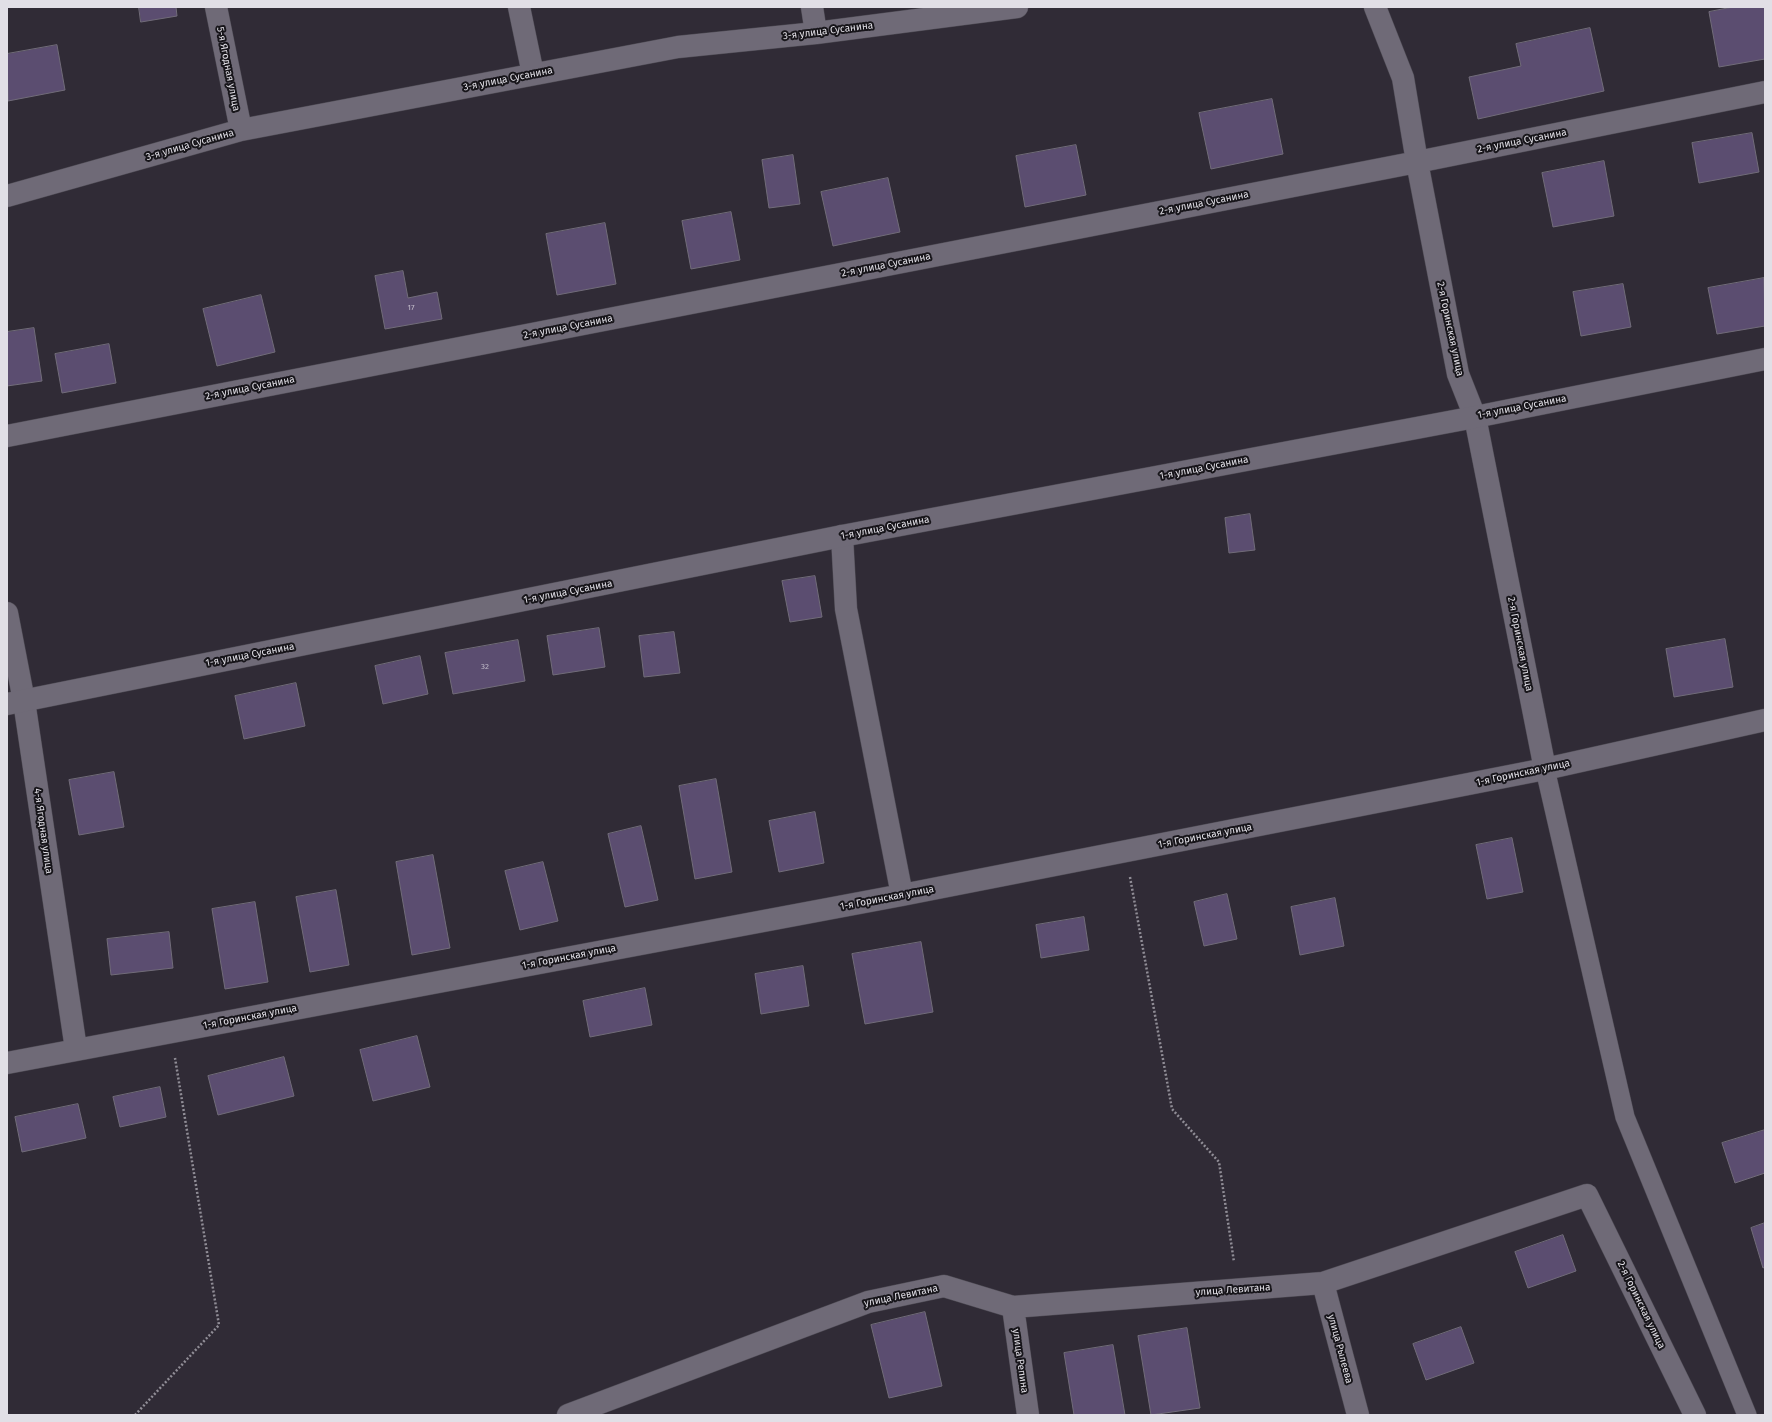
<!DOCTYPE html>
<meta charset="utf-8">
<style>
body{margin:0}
#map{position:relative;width:1772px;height:1422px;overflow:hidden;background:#302b36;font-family:"Fira Sans",sans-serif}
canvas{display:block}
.frame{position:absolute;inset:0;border:8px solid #e1dfe6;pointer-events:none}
</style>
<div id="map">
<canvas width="1772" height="1422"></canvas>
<div class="frame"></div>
</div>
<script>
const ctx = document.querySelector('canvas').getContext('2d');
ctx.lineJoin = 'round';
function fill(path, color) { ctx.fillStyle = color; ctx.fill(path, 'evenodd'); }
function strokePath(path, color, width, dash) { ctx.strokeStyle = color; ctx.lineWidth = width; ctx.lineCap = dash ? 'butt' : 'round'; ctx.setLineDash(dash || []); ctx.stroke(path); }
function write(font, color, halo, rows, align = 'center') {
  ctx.font = font + ' "Fira Sans",sans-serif'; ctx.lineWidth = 4; ctx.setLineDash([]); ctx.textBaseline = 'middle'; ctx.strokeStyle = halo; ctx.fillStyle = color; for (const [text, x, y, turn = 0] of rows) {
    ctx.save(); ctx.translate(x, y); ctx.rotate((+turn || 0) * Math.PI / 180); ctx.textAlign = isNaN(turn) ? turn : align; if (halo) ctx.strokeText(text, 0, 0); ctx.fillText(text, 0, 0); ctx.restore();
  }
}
const building = new Path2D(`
 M 139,7 L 176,7 L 177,16 L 141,22 Z
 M 1733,7 L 1765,7 L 1765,59 L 1719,67 L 1709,12 Z
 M 1590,28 L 1604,91 L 1478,119 L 1469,77 L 1521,66 L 1516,44 Z
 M 57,45 L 65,90 L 8,101 L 7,54 Z
 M 1272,99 L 1283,154 L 1211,169 L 1199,113 Z
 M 1752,133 L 1759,172 L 1699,183 L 1692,143 Z
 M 1076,145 L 1086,195 L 1025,207 L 1016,156 Z
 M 793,155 L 800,204 L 769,208 L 762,160 Z
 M 1604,161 L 1614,216 L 1553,227 L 1542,173 Z
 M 888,178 L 900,232 L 833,246 L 821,192 Z
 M 731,212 L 740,260 L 691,269 L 682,221 Z
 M 605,223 L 616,284 L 557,295 L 546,234 Z
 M 403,271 L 408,298 L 437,292 L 442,319 L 385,329 L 375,276 Z
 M 1764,278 L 1765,326 L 1717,334 L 1708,288 Z
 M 1623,284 L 1631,327 L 1581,336 L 1573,292 Z
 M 261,295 L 275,352 L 217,366 L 203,309 Z
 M 34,328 L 42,381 L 7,386 L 7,332 Z
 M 109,344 L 116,383 L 62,393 L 55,354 Z
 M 1250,514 L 1255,550 L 1229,553 L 1225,518 Z
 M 815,576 L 822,617 L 790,622 L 782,581 Z
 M 599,628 L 605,667 L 553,675 L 547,636 Z
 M 674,632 L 680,673 L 644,677 L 639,636 Z
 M 1725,639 L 1733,687 L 1674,697 L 1666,649 Z
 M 518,640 L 525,681 L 453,694 L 445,653 Z
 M 420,656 L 428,694 L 383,704 L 375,666 Z
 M 296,683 L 305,726 L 244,739 L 235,696 Z
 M 114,772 L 124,827 L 79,835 L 69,780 Z
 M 716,779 L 732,872 L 695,879 L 679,786 Z
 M 815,812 L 824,863 L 779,872 L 769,821 Z
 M 641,826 L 658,900 L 625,907 L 608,834 Z
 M 1512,838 L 1523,892 L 1487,899 L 1476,845 Z
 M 433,855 L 450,948 L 412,955 L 396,862 Z
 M 543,862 L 558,921 L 520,930 L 505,871 Z
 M 336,890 L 349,965 L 310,972 L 296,897 Z
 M 1227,894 L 1237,939 L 1204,946 L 1194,902 Z
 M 1335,898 L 1344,946 L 1300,955 L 1291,907 Z
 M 255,902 L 268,982 L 225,989 L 212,909 Z
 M 1084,917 L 1089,950 L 1041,958 L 1036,925 Z
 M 169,932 L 173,968 L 111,975 L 107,939 Z
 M 921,942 L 933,1012 L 865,1024 L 852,954 Z
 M 803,966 L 809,1006 L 761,1014 L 755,974 Z
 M 645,988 L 652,1025 L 590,1037 L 583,1001 Z
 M 417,1036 L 430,1087 L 373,1101 L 360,1050 Z
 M 284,1057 L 294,1096 L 218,1115 L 208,1076 Z
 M 160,1087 L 166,1117 L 120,1127 L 113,1097 Z
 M 78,1104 L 86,1138 L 22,1152 L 15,1117 Z
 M 1765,1130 L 1765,1173 L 1735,1183 L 1722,1143 Z
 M 1765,1223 L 1765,1267 L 1763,1268 L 1751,1228 Z
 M 1563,1235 L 1576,1271 L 1528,1288 L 1515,1252 Z
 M 925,1312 L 942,1386 L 889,1398 L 871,1325 Z
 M 1461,1327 L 1474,1363 L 1426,1380 L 1413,1344 Z
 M 1187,1328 L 1200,1408 L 1151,1415 L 1138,1336 Z
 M 1113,1345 L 1125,1415 L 1074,1415 L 1064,1353 Z`);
fill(building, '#5b4d70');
strokePath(building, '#716c79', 1);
const pedestrian = new Path2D(`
 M 1545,769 L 1625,1117 L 1747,1415`);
const minor = new Path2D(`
 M 216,7 L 241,130
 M 519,7 L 533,74
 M 812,7 L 816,33
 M 1375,7 L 1403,78 L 1417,162 L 1458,374 L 1475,417 L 1545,769
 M 7,196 L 241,130 L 678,47 L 816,33 L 1017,7
 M 7,436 L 1417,162 L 1765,92
 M 842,536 L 846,609 L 902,895
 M 7,613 L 24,701 L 76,1049
 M 7,1063 L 902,895 L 1545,769 L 1765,720
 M 1323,1283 L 1358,1415
 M 1013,1307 L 1028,1415
 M 568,1415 L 868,1302 L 944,1286 L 1013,1307 L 1323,1283 L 1587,1195 L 1695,1415`);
const tertiary = new Path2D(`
 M 7,704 L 842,536 L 1475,417 L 1765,359`);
strokePath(pedestrian, '#4c4952', 20);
strokePath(minor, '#4c4952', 23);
strokePath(tertiary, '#4c4952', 23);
strokePath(new Path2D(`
 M 1130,877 L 1172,1109 L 1219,1162 L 1234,1262
 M 135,1415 L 219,1325 L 175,1058`), '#908d96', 2.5, [2, 2]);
strokePath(pedestrian, '#6f6a77', 19);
strokePath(minor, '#6f6a77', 22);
strokePath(tertiary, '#6f6a77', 22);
write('8px', '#c0bac8', null, [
 ["17",411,308],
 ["32",485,667]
]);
write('10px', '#e1dfe6', '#17151a', [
 ["3-я улица Сусанина",828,31,-7],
 ["5-я Ягодная улица",228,69,79],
 ["3-я улица Сусанина",508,79,-11],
 ["2-я улица Сусанина",1522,141,-11],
 ["3-я улица Сусанина",190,145,-16],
 ["2-я улица Сусанина",1204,203,-11],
 ["2-я улица Сусанина",886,265,-11],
 ["2-я улица Сусанина",568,327,-11],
 ["2-я Горинская улица",1450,329,78],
 ["2-я улица Сусанина",250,388,-11],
 ["1-я улица Сусанина",1522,407,-11],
 ["1-я улица Сусанина",1204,468,-11],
 ["1-я улица Сусанина",885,528,-11],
 ["1-я улица Сусанина",568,592,-11],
 ["2-я Горинская улица",1520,644,79],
 ["1-я улица Сусанина",250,655,-11],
 ["1-я Горинская улица",1523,773,-12],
 ["4-я Ягодная улица",43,831,82],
 ["1-я Горинская улица",1205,836,-11],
 ["1-я Горинская улица",887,898,-11],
 ["1-я Горинская улица",569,957,-11],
 ["1-я Горинская улица",250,1017,-11],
 ["улица Левитана",1233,1290,-4],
 ["улица Левитана",901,1296,-12],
 ["2-я Горинская улица",1641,1305,64],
 ["улица Рылеева",1340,1349,75],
 ["улица Репина",1020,1361,82]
]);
</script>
